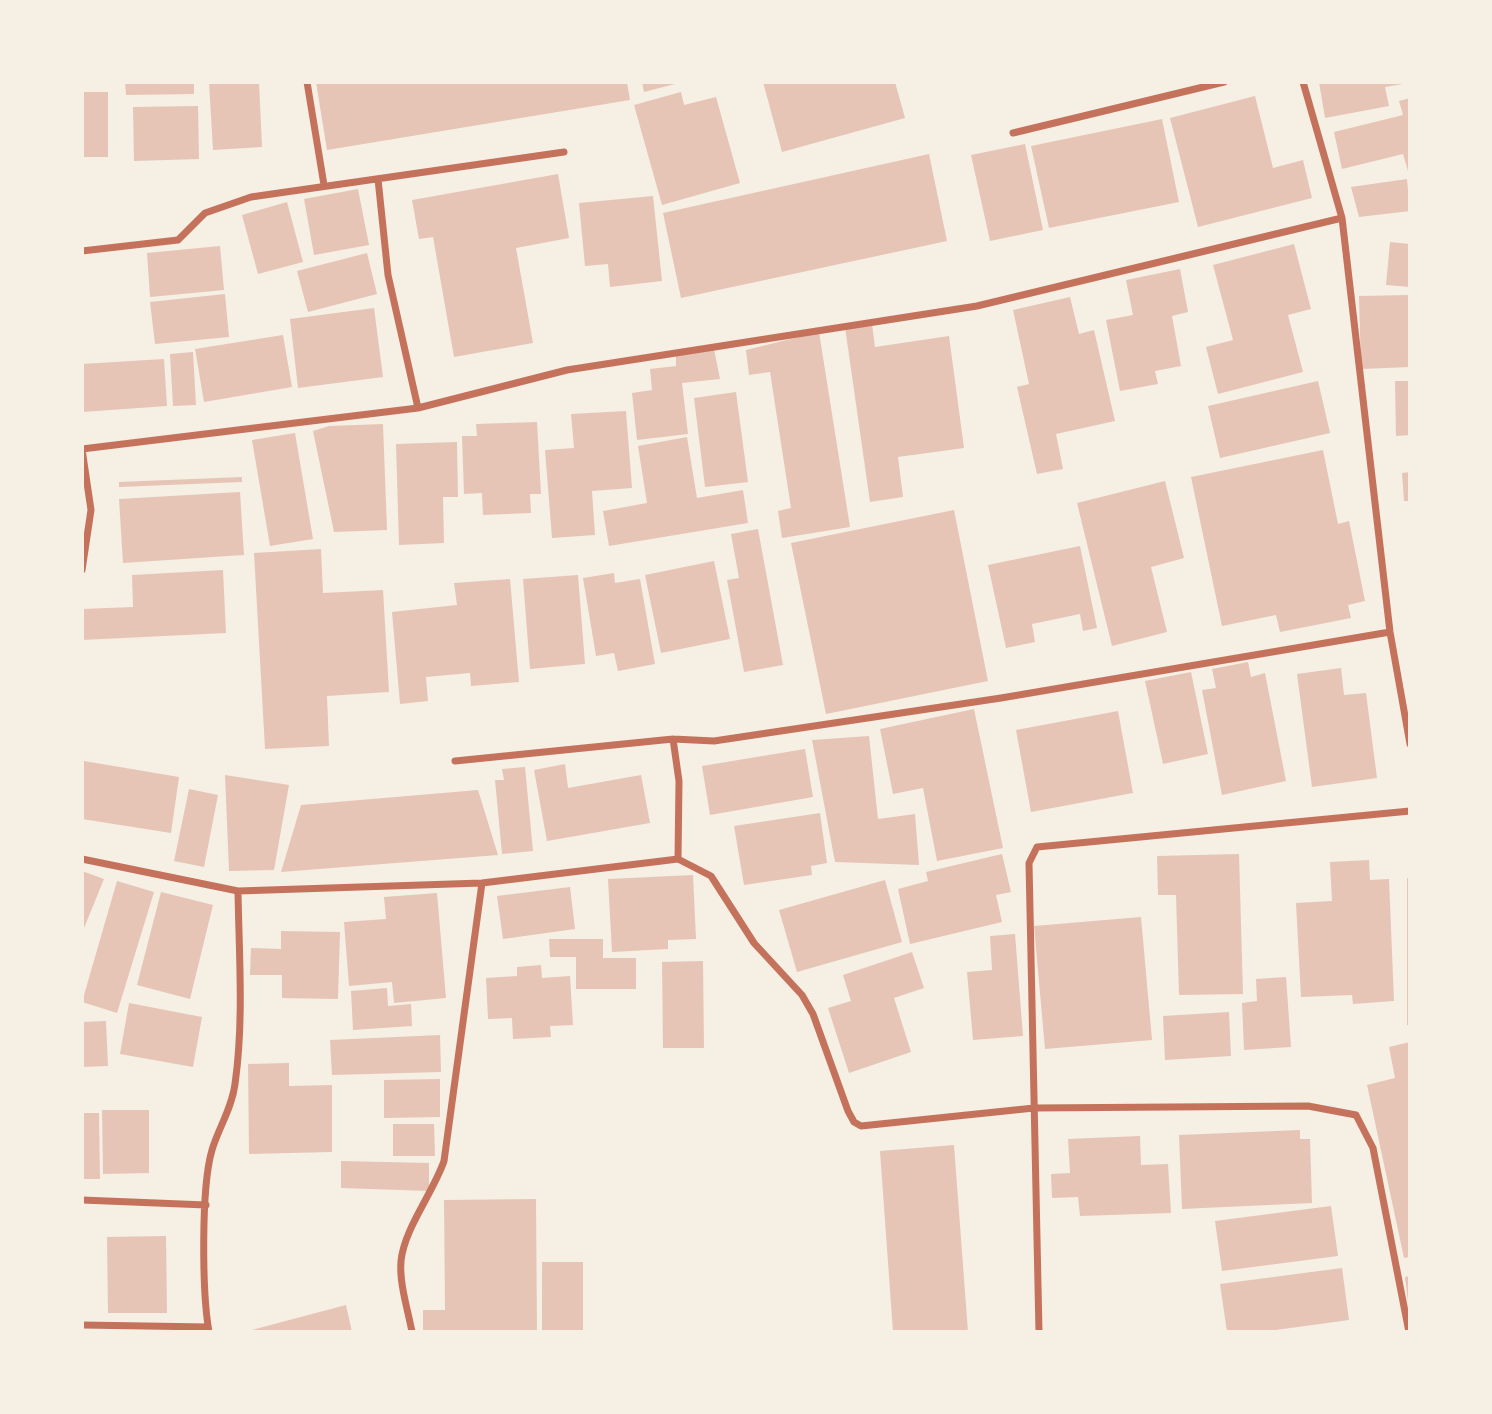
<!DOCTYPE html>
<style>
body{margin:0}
#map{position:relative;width:1492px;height:1414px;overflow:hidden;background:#f6efe4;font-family:Barlow,sans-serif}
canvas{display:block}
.frame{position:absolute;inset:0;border:84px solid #f6efe4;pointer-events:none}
</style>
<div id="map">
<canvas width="1492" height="1414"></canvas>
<div class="frame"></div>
</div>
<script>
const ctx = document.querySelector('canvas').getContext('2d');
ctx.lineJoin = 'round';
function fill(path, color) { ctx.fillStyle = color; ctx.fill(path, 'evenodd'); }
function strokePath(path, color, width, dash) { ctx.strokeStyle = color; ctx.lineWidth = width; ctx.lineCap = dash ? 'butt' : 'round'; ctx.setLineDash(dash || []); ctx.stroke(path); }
fill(new Path2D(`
 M 125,82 L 194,82 L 194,94 L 126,95 Z
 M 209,82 L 259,82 L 262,147 L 213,150 Z
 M 316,82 L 627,82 L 630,100 L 327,150 Z
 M 642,82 L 678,82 L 679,83 L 644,92 Z
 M 763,82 L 895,82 L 905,118 L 782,152 Z
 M 1319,82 L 1403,82 L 1403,84 L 1385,87 L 1389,106 L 1325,118 Z
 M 82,92 L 108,92 L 108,157 L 82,157 Z
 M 681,92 L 684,105 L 716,97 L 740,183 L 662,205 L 634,105 Z
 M 1255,96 L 1273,168 L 1303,160 L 1312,198 L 1198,227 L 1170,118 Z
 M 1410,98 L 1410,178 L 1403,154 L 1342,169 L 1334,132 L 1403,115 L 1399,101 Z
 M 198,106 L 199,159 L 134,161 L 133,107 Z
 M 1162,119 L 1179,202 L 1049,228 L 1031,146 Z
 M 1025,144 L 1043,230 L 990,241 L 971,155 Z
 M 929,154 L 947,241 L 681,298 L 663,213 Z
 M 558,174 L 569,238 L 516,248 L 533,343 L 454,357 L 433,237 L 419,239 L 412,200 Z
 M 1407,179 L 1410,211 L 1359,217 L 1351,187 Z
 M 358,189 L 369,245 L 314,255 L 304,199 Z
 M 653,196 L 662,281 L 610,287 L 608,264 L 585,266 L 579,203 Z
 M 287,202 L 303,262 L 258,274 L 242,215 Z
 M 1390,242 L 1410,244 L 1410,287 L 1386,285 Z
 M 1294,244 L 1311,309 L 1288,315 L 1303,372 L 1218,394 L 1206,347 L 1233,340 L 1213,265 Z
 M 220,246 L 224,290 L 150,297 L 147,253 Z
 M 367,253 L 377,294 L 308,312 L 297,271 Z
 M 1180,269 L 1188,312 L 1172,316 L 1181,366 L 1155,371 L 1158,384 L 1120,391 L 1106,320 L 1133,315 L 1126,280 Z
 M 225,294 L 229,337 L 155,344 L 150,302 Z
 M 1410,295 L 1410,367 L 1361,369 L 1359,296 Z
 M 1070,297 L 1079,334 L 1094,330 L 1115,421 L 1056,434 L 1063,469 L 1037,474 L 1017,387 L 1029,384 L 1013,310 Z
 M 374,308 L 383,377 L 298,388 L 290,319 Z
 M 872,324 L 875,347 L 949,336 L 964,448 L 898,457 L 903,497 L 870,502 L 845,327 Z
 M 819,332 L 850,527 L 782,538 L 778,511 L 791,508 L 770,372 L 749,375 L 746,350 Z
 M 283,335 L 292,387 L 204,402 L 195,349 Z
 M 714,349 L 720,379 L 682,383 L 688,434 L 637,440 L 632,393 L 652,390 L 650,369 L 676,366 L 676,355 Z
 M 193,352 L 196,405 L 173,406 L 170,354 Z
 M 164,359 L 167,406 L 82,412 L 82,364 Z
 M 1318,381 L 1330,433 L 1220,458 L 1208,406 Z
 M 1395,381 L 1410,381 L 1410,435 L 1396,436 Z
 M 736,392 L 748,482 L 705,487 L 694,398 Z
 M 626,411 L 632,488 L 592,491 L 595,535 L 552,538 L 545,450 L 574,448 L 571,414 Z
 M 537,422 L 541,494 L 530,494 L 531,513 L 483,515 L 482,493 L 464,494 L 462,436 L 477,436 L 476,424 Z
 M 383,424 L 387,530 L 334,532 L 313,431 L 329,426 Z
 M 295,433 L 313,539 L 270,546 L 252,440 Z
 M 687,437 L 697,498 L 743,490 L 748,523 L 609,546 L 603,511 L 647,503 L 638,446 Z
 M 457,442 L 458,497 L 443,497 L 444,543 L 399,545 L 396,444 Z
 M 1323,450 L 1338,524 L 1349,521 L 1365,601 L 1348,605 L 1351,618 L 1280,632 L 1276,615 L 1222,626 L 1191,477 Z
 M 1410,472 L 1410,501 L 1404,501 L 1402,473 Z
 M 242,477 L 242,482 L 119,487 L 119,482 Z
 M 1165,481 L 1184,558 L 1151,567 L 1167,632 L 1112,646 L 1077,503 Z
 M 240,492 L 244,555 L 123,563 L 119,499 Z
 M 954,510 L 988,681 L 826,714 L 791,543 Z
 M 758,529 L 783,665 L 744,672 L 727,580 L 739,578 L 731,534 Z
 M 1080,546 L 1097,628 L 1083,631 L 1080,614 L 1032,624 L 1035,642 L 1006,648 L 988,565 Z
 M 321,549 L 323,593 L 383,590 L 389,692 L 327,696 L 329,746 L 265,749 L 254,553 Z
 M 714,561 L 730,639 L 661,653 L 645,575 Z
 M 223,570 L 226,633 L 82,640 L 82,609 L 133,607 L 132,575 Z
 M 614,573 L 615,583 L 640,579 L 655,664 L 618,671 L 614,653 L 596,656 L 583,578 Z
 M 578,575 L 585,664 L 530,669 L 523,579 Z
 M 510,579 L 519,682 L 471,686 L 470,673 L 426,677 L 428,701 L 400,704 L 392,612 L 457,605 L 454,583 Z
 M 1248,662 L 1251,677 L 1265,673 L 1286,781 L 1222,795 L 1202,690 L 1216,688 L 1212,669 Z
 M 1341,668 L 1344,695 L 1366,693 L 1377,778 L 1312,787 L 1297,674 Z
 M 1191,672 L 1208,754 L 1163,764 L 1145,681 Z
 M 974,709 L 1003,848 L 937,861 L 923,788 L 893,794 L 880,729 Z
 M 1118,711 L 1133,793 L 1031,812 L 1016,730 Z
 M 869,736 L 878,819 L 915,814 L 919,865 L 835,862 L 812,740 Z
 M 805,749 L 813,797 L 710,815 L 702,766 Z
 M 84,761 L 179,777 L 171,833 L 82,819 Z
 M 565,764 L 568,788 L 641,775 L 650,823 L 547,841 L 534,770 Z
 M 525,767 L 533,851 L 502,854 L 495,780 L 504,780 L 502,769 Z
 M 225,775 L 289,785 L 274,870 L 229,871 Z
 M 189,789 L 218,795 L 204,867 L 174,861 Z
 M 478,790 L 498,855 L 281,872 L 301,805 Z
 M 820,813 L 827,863 L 811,866 L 812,875 L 744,885 L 734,826 Z
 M 1002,854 L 1011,892 L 996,895 L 1002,922 L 910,944 L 898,889 L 928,881 L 926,872 Z
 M 1239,854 L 1243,994 L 1179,995 L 1176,895 L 1158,895 L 1157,856 Z
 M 1369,860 L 1370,880 L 1389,879 L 1394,1001 L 1353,1004 L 1352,995 L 1301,997 L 1296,903 L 1332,901 L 1330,862 Z
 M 82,871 L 104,879 L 82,933 Z
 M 693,875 L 696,939 L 668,940 L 668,949 L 612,952 L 608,879 Z
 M 1407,878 L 1410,878 L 1410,1025 L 1407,1025 Z
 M 885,880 L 902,942 L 797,972 L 779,910 Z
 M 117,881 L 154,892 L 117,1013 L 82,1002 Z
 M 570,887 L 575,929 L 503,939 L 497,896 Z
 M 161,892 L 213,905 L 190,999 L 137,985 Z
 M 437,893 L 446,998 L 394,1003 L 392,982 L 349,986 L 344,922 L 386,919 L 384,897 Z
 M 1141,917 L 1152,1040 L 1045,1049 L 1034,926 Z
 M 281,931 L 340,932 L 338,999 L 282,998 L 282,975 L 250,975 L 251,948 L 281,949 Z
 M 1015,934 L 1023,1036 L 973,1040 L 967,972 L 992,970 L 990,936 Z
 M 549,939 L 603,939 L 603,958 L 636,958 L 636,989 L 576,989 L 576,957 L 550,957 Z
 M 912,952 L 924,988 L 894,998 L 911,1052 L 849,1073 L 828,1008 L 851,1001 L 843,975 Z
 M 703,961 L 704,1048 L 663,1048 L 662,962 Z
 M 541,965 L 542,978 L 570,976 L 573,1025 L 550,1026 L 551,1037 L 513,1039 L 512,1018 L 488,1019 L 486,978 L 517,976 L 517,967 Z
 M 1286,977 L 1291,1047 L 1244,1050 L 1242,1003 L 1257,1001 L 1256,979 Z
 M 387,988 L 388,1006 L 411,1004 L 412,1026 L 353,1030 L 351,991 Z
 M 129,1003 L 202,1017 L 193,1067 L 120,1054 Z
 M 1229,1012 L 1231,1056 L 1165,1060 L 1163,1016 Z
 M 106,1021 L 108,1066 L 82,1067 L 82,1022 Z
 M 440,1035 L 441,1072 L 332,1075 L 330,1040 Z
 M 1410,1042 L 1410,1257 L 1404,1258 L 1367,1085 L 1395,1078 L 1389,1047 Z
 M 289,1063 L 289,1086 L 332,1085 L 332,1152 L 249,1154 L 248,1064 Z
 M 440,1079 L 440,1117 L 384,1118 L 384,1080 Z
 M 102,1110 L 149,1110 L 149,1173 L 103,1174 Z
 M 82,1113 L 99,1113 L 100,1179 L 82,1179 Z
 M 393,1124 L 434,1124 L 435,1156 L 393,1156 Z
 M 1300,1130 L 1300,1139 L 1310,1139 L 1312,1203 L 1182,1209 L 1179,1135 Z
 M 1140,1136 L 1141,1165 L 1168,1164 L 1171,1213 L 1080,1216 L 1078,1197 L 1052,1198 L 1051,1174 L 1070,1173 L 1068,1139 Z
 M 954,1145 L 968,1332 L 893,1332 L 880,1151 Z
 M 341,1161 L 429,1163 L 429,1191 L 341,1188 Z
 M 536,1199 L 537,1332 L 423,1332 L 423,1310 L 445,1310 L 444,1200 Z
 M 1331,1206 L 1338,1256 L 1222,1271 L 1215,1221 Z
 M 166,1236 L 167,1313 L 108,1313 L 107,1237 Z
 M 542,1262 L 583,1262 L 583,1332 L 542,1332 Z
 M 1342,1268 L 1349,1320 L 1261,1332 L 1227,1332 L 1220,1284 Z
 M 1410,1276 L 1410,1302 L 1408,1302 L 1405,1277 Z
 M 346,1305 L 352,1332 L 248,1332 L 248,1331 Z`), '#e6c5b7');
strokePath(new Path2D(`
 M 307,82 L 324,185
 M 1303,82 L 1342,218 L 1390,632 L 1410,744
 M 1013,133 L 1224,82
 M 378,179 L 388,275 L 418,408
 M 82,251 L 178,240 L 205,213 L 251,197 L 564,152
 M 82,449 L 418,408 L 567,370 L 977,306 L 1342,218
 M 82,449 L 91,510 L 82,570
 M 455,761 L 673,739 L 714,741 L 1001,698 L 1390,632
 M 82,859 L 238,891
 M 678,859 L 711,876 L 754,943 L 802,995 L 813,1014 L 848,1111 L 854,1122 L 861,1126 L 1034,1108 L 1308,1106 L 1356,1115 L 1373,1148 L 1409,1332
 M 82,1200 L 206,1205
 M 82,1325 L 208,1327
 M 209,1332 C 202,1292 201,1187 212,1150 C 219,1127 232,1108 235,1084 C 244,1021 239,955 238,891 L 482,883 L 678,859 L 679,781 L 673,739
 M 412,1332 C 408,1310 399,1283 401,1261 C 404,1229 433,1193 444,1161 L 482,883
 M 1039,1332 L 1029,863 L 1037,847 L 1410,811`), '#c5725c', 7);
</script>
